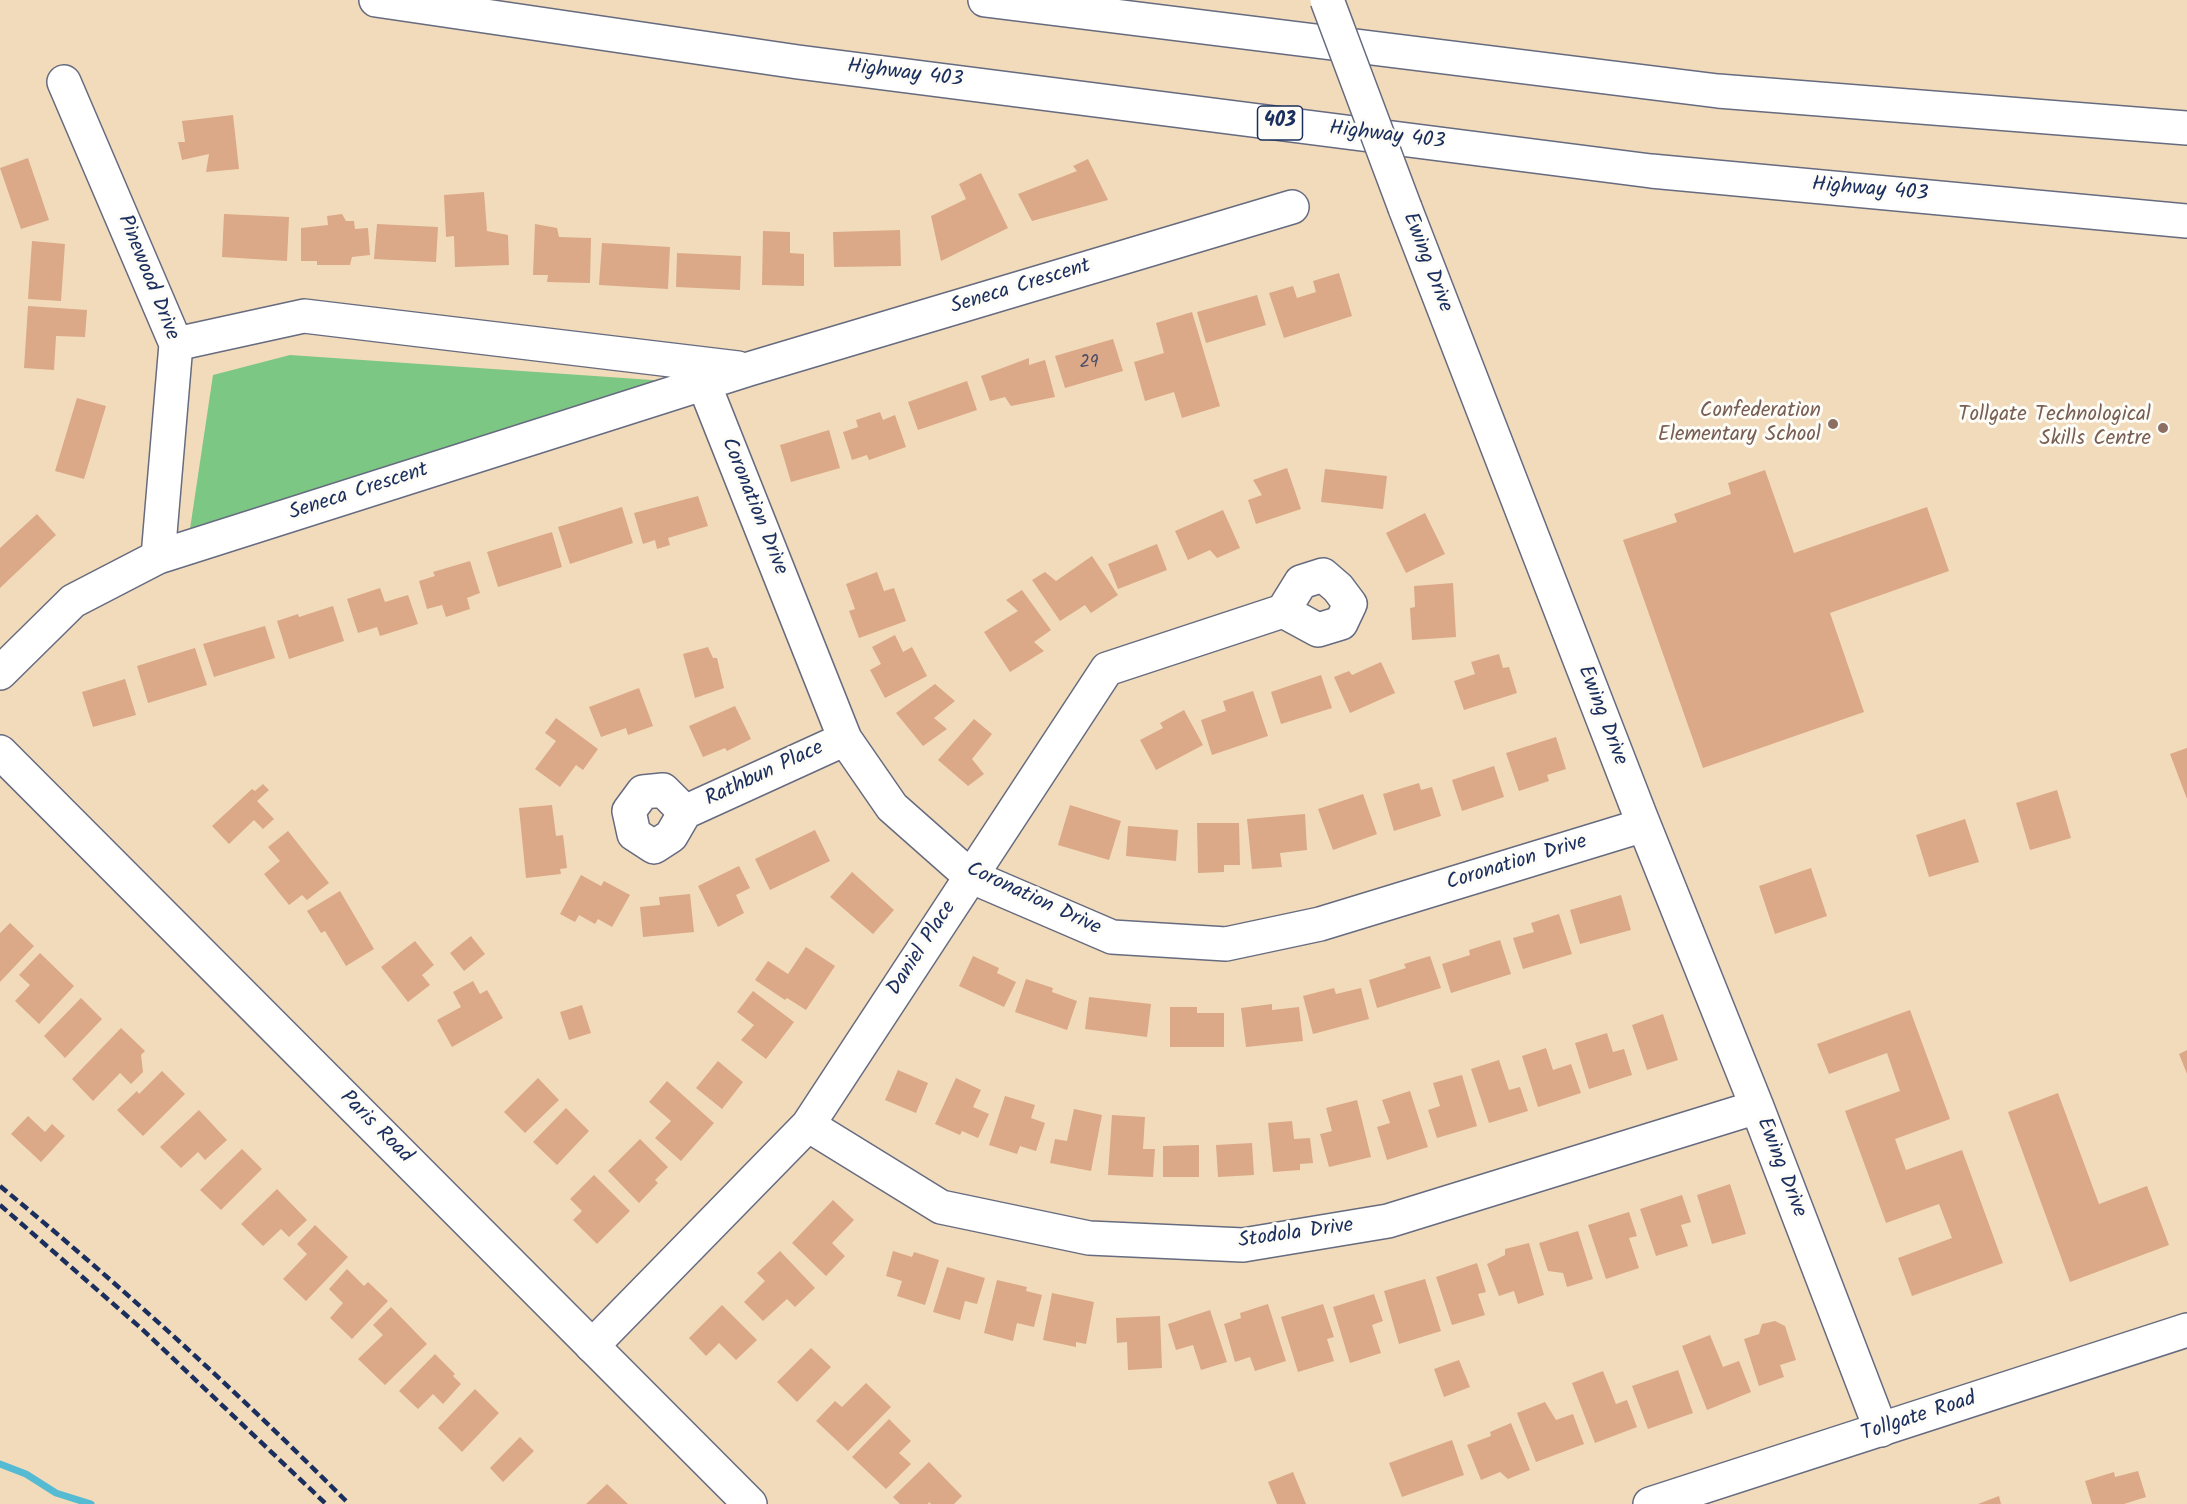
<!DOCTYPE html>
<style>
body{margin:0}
canvas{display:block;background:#f1dbbb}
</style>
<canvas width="2187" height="1504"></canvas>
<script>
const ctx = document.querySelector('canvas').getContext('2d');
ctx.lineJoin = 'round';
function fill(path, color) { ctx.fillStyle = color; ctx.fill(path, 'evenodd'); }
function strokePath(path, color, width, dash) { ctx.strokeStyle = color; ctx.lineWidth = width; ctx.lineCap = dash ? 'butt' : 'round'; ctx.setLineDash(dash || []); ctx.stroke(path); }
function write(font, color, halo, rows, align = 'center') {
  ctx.font = font + ' Kalam,sans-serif'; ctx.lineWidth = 6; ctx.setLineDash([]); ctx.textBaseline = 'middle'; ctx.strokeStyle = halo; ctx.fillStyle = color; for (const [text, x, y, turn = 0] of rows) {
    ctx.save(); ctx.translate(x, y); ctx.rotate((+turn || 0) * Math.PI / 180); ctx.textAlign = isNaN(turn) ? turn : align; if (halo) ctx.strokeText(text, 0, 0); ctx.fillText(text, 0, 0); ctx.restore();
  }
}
fill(new Path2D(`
 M 290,355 L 667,381 L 190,529 L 213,375 Z`), '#7dc784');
strokePath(new Path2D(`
 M 0,1464 L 26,1474 L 56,1493 L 91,1504`), '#55bbd3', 7);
fill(new Path2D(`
 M 233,115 L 239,169 L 206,172 L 209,154 L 182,160 L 178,142 L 185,142 L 182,121 Z
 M 28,158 L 49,220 L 21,229 L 0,168 Z
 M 1088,159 L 1108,200 L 1032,221 L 1018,194 L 1077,171 L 1073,166 Z
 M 981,173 L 1008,228 L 941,261 L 931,216 L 966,199 L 959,184 Z
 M 484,192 L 487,231 L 508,235 L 509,265 L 455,267 L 454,236 L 446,237 L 444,195 Z
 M 224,214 L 289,217 L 287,261 L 222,257 Z
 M 342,214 L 346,221 L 354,221 L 355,229 L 368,228 L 370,255 L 352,257 L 350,265 L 317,265 L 317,261 L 301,261 L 301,228 L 328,225 L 327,216 Z
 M 377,224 L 438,227 L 436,262 L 374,259 Z
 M 535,224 L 557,228 L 559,237 L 591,238 L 590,283 L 547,282 L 548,275 L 533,275 Z
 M 900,230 L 901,266 L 834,267 L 833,232 Z
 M 763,231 L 790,232 L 790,253 L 804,254 L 804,286 L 762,285 Z
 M 32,241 L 65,244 L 61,301 L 28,299 Z
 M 602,243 L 670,247 L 668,289 L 599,285 Z
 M 677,253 L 741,256 L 740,290 L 676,287 Z
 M 1339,273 L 1352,316 L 1284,338 L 1269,293 L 1293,286 L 1297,298 L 1316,292 L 1313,281 Z
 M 1257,295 L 1266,325 L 1206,343 L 1197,312 Z
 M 28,306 L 87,310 L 85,337 L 56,336 L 54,370 L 24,368 Z
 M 1192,312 L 1220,406 L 1182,418 L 1174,392 L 1145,401 L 1134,362 L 1164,353 L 1156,323 Z
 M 1113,339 L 1123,371 L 1065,388 L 1055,356 Z
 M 1029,358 L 1029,365 L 1045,360 L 1055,397 L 1011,406 L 1005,397 L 990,401 L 981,376 Z
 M 967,381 L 977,410 L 918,430 L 908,402 Z
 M 77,398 L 106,406 L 84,479 L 55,471 Z
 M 880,412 L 883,420 L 895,415 L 906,447 L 869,460 L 867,455 L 852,460 L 843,432 L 858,427 L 856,420 Z
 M 829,430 L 840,468 L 791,482 L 780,445 Z
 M 1287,468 L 1301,509 L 1256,524 L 1248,500 L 1262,495 L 1253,480 Z
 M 1325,469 L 1387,476 L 1383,509 L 1321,502 Z
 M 1765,470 L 1794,553 L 1927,507 L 1949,571 L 1830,613 L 1864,712 L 1703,768 L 1623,540 L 1677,522 L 1674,514 L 1731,494 L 1728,483 Z
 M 698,496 L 708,526 L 668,538 L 670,545 L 657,549 L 655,540 L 643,544 L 634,513 Z
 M 622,507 L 633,543 L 570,564 L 558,527 Z
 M 1223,510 L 1240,548 L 1217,558 L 1210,550 L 1188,560 L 1175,531 Z
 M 1425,513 L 1445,554 L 1406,573 L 1386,533 Z
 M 37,514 L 56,535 L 0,588 L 0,548 Z
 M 552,532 L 562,567 L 498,587 L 487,552 Z
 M 1157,544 L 1167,570 L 1118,589 L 1108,564 Z
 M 1092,556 L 1118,595 L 1091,613 L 1085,605 L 1060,621 L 1032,580 L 1045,572 L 1056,581 Z
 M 470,561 L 480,593 L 467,598 L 470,609 L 446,617 L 442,605 L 427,609 L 419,581 L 435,576 L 433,572 Z
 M 877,572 L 884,591 L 894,588 L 906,621 L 859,638 L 849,611 L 855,609 L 846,584 Z
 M 1453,583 L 1456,637 L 1412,640 L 1410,608 L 1415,607 L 1414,586 Z
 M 380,588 L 385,602 L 408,595 L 418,624 L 380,636 L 377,627 L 358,633 L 347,599 Z
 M 1022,590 L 1051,630 L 1034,642 L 1044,651 L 1010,672 L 984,632 L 1018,611 L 1006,600 Z
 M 333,606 L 344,641 L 289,659 L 277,621 L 298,614 L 299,617 Z
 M 265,626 L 275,658 L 214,677 L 203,644 Z
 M 895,635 L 903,652 L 912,647 L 927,676 L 885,698 L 870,670 L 881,664 L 872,647 Z
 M 708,647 L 713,658 L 717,658 L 724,688 L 695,698 L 683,654 Z
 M 195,648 L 207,685 L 148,703 L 137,666 Z
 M 1499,654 L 1503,668 L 1509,667 L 1517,693 L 1464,710 L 1454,681 L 1475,674 L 1471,662 Z
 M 1381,662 L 1395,693 L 1350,713 L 1334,677 L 1349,671 L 1352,675 Z
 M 1321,675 L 1332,708 L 1281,724 L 1271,692 Z
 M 125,679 L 136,715 L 93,727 L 82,692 Z
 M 935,684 L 955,701 L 934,718 L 947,729 L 923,746 L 896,713 Z
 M 639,688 L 653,726 L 628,735 L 626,728 L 601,737 L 589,707 Z
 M 1253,691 L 1268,736 L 1212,755 L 1201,720 L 1226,711 L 1223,701 Z
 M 735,706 L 751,739 L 727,751 L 725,748 L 703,757 L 689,726 Z
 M 1184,710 L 1203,745 L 1156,770 L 1140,740 L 1163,728 L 1160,723 Z
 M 556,718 L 598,749 L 583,770 L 576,765 L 560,787 L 535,769 L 556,741 L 545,733 Z
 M 974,719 L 992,734 L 972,759 L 984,774 L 968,786 L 938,760 Z
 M 1556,737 L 1566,769 L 1547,775 L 1549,781 L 1519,791 L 1506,753 Z
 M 2187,748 L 2187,799 L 2170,754 Z
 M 1494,766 L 1504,797 L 1462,811 L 1452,780 Z
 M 1419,783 L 1421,790 L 1432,787 L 1441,816 L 1394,831 L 1383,794 Z
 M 263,784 L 269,790 L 257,801 L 274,819 L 263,829 L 254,820 L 229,844 L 212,826 L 252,789 L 255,791 Z
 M 2057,790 L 2071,838 L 2030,850 L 2016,803 Z
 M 1363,794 L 1377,834 L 1333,850 L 1318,809 Z
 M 552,805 L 556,836 L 563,835 L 567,868 L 560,869 L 561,874 L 526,878 L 519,808 Z
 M 1070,805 L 1121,821 L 1109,860 L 1058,845 Z
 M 1305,814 L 1307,850 L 1280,853 L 1282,867 L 1252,869 L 1247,819 Z
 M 1965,819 L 1979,862 L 1929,877 L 1916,835 Z
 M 1197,823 L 1239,823 L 1240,865 L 1224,865 L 1224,872 L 1198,873 Z
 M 1128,826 L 1178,830 L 1176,861 L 1126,856 Z
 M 815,830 L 830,861 L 770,890 L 755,859 Z
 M 288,831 L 329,883 L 307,900 L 302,895 L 289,905 L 264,874 L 280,861 L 268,847 Z
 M 739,866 L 750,888 L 736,895 L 744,913 L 718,927 L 698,886 Z
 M 1811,868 L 1827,916 L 1775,934 L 1759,886 Z
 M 852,872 L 894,910 L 873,934 L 830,897 Z
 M 581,875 L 601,886 L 604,881 L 630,895 L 612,927 L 598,919 L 595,924 L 579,915 L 575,922 L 560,914 Z
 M 340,891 L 374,949 L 346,966 L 325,931 L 321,933 L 307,911 Z
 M 690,894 L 694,932 L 643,937 L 640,907 L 660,905 L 659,897 Z
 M 1621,895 L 1631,930 L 1580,944 L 1570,910 Z
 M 1559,914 L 1572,954 L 1523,969 L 1513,938 L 1534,932 L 1531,923 Z
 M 10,923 L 34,946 L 0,982 L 0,933 Z
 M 471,936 L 485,954 L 464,971 L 450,953 Z
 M 1500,940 L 1511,974 L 1451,993 L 1442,964 L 1470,955 L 1469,950 Z
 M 415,941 L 434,965 L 422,975 L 430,985 L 408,1002 L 381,967 Z
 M 806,947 L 835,966 L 806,1010 L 787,998 L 785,1000 L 755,980 L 768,961 L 788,974 Z
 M 40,953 L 74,986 L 39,1024 L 15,1001 L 30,985 L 19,975 Z
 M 973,956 L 999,968 L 997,973 L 1016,982 L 1004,1007 L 959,986 Z
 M 1430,956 L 1441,988 L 1377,1008 L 1369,980 L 1406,968 L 1404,964 Z
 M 1026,979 L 1053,988 L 1052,992 L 1077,1001 L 1067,1030 L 1015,1012 Z
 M 473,981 L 480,994 L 487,990 L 503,1018 L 452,1047 L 437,1020 L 461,1007 L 453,992 Z
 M 1334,988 L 1336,994 L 1361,988 L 1369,1019 L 1313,1034 L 1303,996 Z
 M 753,991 L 794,1022 L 766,1059 L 741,1040 L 754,1025 L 737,1012 Z
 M 1089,997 L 1151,1004 L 1147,1037 L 1085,1029 Z
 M 81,998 L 102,1019 L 65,1058 L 44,1036 Z
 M 1272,1004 L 1272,1010 L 1299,1007 L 1303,1041 L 1246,1047 L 1241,1008 Z
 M 582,1005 L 591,1033 L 569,1040 L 560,1012 Z
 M 1170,1007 L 1197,1007 L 1197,1013 L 1224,1013 L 1224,1047 L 1170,1047 Z
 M 1910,1010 L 1950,1119 L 1895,1139 L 1906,1170 L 1962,1150 L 2003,1263 L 1912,1296 L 1898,1258 L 1952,1238 L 1939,1204 L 1886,1223 L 1845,1111 L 1900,1091 L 1887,1053 L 1829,1074 L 1817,1044 Z
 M 1663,1014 L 1678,1060 L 1647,1070 L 1632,1025 Z
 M 121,1028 L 145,1051 L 141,1055 L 143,1072 L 131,1084 L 120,1073 L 93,1101 L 72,1079 Z
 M 1607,1033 L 1613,1052 L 1624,1049 L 1632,1075 L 1589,1089 L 1575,1043 Z
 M 1546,1048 L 1553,1070 L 1571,1064 L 1581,1093 L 1538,1107 L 1522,1056 Z
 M 2187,1050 L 2187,1074 L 2179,1054 Z
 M 1499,1060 L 1509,1090 L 1520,1087 L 1528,1111 L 1489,1123 L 1471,1069 Z
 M 718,1061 L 743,1082 L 722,1109 L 696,1088 Z
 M 898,1070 L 928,1083 L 916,1113 L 885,1100 Z
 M 162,1071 L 185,1094 L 143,1136 L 117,1110 L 137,1091 L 139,1094 Z
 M 1462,1075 L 1477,1126 L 1437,1138 L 1428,1110 L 1440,1106 L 1433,1083 Z
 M 538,1078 L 559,1100 L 525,1133 L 504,1112 Z
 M 956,1078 L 981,1090 L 973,1107 L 989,1114 L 978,1138 L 962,1131 L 960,1135 L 935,1124 Z
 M 667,1081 L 714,1123 L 681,1161 L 655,1138 L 671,1121 L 649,1102 Z
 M 1410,1091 L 1428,1147 L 1387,1160 L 1377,1127 L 1390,1123 L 1382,1100 Z
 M 2058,1093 L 2099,1204 L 2147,1186 L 2169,1245 L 2070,1282 L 2008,1112 Z
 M 1005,1096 L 1035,1105 L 1031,1118 L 1045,1123 L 1036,1151 L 1020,1146 L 1017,1154 L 989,1145 Z
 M 1357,1100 L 1371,1157 L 1329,1167 L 1320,1134 L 1332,1131 L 1326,1108 Z
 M 566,1108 L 589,1131 L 557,1165 L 533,1142 Z
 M 1074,1109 L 1102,1115 L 1091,1171 L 1050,1163 L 1055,1139 L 1067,1141 Z
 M 199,1110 L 227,1140 L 205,1160 L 198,1152 L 181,1168 L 160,1147 Z
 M 1112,1115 L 1145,1117 L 1143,1149 L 1155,1149 L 1153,1177 L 1108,1175 Z
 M 28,1116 L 45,1132 L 52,1124 L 65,1136 L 41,1162 L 11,1134 Z
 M 1292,1121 L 1294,1139 L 1310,1138 L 1313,1163 L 1300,1164 L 1300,1170 L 1273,1172 L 1268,1123 Z
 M 640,1139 L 668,1167 L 655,1180 L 658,1183 L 639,1203 L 608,1171 Z
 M 1252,1143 L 1254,1175 L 1218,1177 L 1216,1145 Z
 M 1199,1145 L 1199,1177 L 1163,1177 L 1163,1146 Z
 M 242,1149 L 262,1169 L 221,1210 L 200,1190 Z
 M 594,1175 L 630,1211 L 597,1244 L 573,1220 L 582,1211 L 570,1199 Z
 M 1730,1184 L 1746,1234 L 1712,1244 L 1697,1195 Z
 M 277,1189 L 307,1220 L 289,1237 L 281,1229 L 263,1246 L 241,1224 Z
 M 1682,1195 L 1691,1222 L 1681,1225 L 1688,1246 L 1656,1256 L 1640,1209 Z
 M 833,1200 L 854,1220 L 832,1243 L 845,1256 L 826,1276 L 792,1243 Z
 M 1629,1212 L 1637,1236 L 1629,1238 L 1639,1268 L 1606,1279 L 1588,1225 Z
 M 315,1225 L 348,1257 L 306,1301 L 283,1279 L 307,1254 L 297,1244 Z
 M 1578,1231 L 1593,1279 L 1567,1287 L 1563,1273 L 1548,1271 L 1539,1243 Z
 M 1529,1243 L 1544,1295 L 1518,1304 L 1514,1291 L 1499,1296 L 1487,1264 L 1505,1255 L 1505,1249 Z
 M 780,1251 L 815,1288 L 795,1307 L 787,1299 L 763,1321 L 744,1302 L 765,1281 L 757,1273 Z
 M 893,1251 L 912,1257 L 914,1252 L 939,1260 L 925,1305 L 897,1296 L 902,1281 L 886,1276 Z
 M 1477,1263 L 1486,1292 L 1478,1294 L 1485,1315 L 1452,1325 L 1436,1277 Z
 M 947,1267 L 985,1278 L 977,1304 L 965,1301 L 960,1320 L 933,1312 Z
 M 347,1269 L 364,1286 L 368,1282 L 388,1301 L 352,1339 L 330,1318 L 343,1303 L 329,1289 Z
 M 1425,1279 L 1441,1331 L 1399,1344 L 1384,1291 Z
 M 997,1280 L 1027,1287 L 1026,1291 L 1042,1295 L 1034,1327 L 1017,1323 L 1013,1341 L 984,1333 Z
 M 1052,1293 L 1094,1302 L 1086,1344 L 1076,1342 L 1076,1347 L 1043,1340 Z
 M 1374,1294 L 1383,1321 L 1372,1325 L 1381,1353 L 1350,1363 L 1333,1307 Z
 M 1268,1304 L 1286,1361 L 1255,1371 L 1250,1357 L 1235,1362 L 1224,1324 L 1241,1318 L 1240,1313 Z
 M 1323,1304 L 1334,1337 L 1327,1339 L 1334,1361 L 1298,1372 L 1281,1317 Z
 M 722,1305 L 757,1340 L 736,1360 L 719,1343 L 706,1356 L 689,1338 Z
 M 391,1307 L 427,1344 L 385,1385 L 358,1359 L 383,1335 L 373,1325 Z
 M 1210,1310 L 1227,1362 L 1201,1370 L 1193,1345 L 1176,1350 L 1168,1324 Z
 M 1160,1316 L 1162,1368 L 1128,1370 L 1127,1342 L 1117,1343 L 1116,1318 Z
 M 1775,1321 L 1785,1326 L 1796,1360 L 1780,1365 L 1784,1377 L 1759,1386 L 1744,1339 L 1759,1334 L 1762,1324 Z
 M 1710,1335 L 1723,1367 L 1739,1361 L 1751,1392 L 1707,1410 L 1682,1346 Z
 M 811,1348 L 831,1367 L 797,1402 L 777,1382 Z
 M 435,1354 L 455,1374 L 453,1376 L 461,1384 L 443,1404 L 433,1394 L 418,1409 L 399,1391 Z
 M 1459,1360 L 1470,1387 L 1444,1397 L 1434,1369 Z
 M 1678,1370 L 1693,1413 L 1648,1429 L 1632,1386 Z
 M 1603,1371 L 1616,1404 L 1627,1400 L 1637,1427 L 1595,1443 L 1572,1383 Z
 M 866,1383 L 891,1407 L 848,1451 L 816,1421 L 835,1401 L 842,1407 Z
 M 475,1389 L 499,1413 L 462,1452 L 438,1428 Z
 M 1545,1402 L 1556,1420 L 1573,1414 L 1584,1444 L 1536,1462 L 1517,1413 Z
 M 889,1419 L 911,1441 L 899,1453 L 911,1464 L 886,1489 L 852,1457 Z
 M 1511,1423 L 1530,1470 L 1508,1479 L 1500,1472 L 1481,1480 L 1467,1445 L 1491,1436 L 1490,1432 Z
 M 520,1437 L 534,1451 L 503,1482 L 490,1468 Z
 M 1452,1440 L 1464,1475 L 1402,1497 L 1389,1463 Z
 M 929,1462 L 962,1496 L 954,1504 L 931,1504 L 929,1502 L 928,1504 L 900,1504 L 893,1497 Z
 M 2138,1471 L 2146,1497 L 2124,1504 L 2092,1504 L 2085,1481 L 2114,1472 L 2115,1477 Z
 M 1293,1472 L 1306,1504 L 1277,1504 L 1268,1482 Z
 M 607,1484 L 628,1504 L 586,1504 Z
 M 1999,1496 L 2001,1504 L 1978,1504 Z`), '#dba987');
const minor = new Path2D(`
 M 64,82 L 176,344 L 158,557
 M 1405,208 L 1640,815 L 1757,1107 L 1881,1430
 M 176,344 L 304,316 L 738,368
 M 704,384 L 845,739 L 892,807 L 970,876 L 1112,937 L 1226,944 L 1320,924 L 1644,825
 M 0,673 L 73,601 L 158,557 L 749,369 L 1292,207
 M 685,812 L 663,790 L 643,792 L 629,811 L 634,834 L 654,847 L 671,836 L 685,812 L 845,739
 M 808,1125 L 941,1207 L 1089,1238 L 1243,1245 L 1388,1221 L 1757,1107
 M 592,1346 L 808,1125 L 1107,669 L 1283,611 L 1301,582 L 1323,575 L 1338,588 L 1350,604 L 1341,623 L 1318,630 L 1283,611`);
const major = new Path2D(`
 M 0,752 L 750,1504
 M 1650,1504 L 2187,1330`);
const highway = new Path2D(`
 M 376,0 L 798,62 L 1651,171 L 2187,221
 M 985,0 L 1718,91 L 2187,128`);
strokePath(minor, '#666b7f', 36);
strokePath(major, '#666b7f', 36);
strokePath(highway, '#666b7f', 36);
strokePath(minor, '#fff', 33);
strokePath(major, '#fff', 33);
strokePath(highway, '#fff', 33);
strokePath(new Path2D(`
 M 0,1186 C 121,1286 238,1392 349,1504
 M 0,1205 L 142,1329 L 326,1504`), '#1b2f5e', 4.5, [9, 4.5]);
const minorBridge = new Path2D(`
 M 1327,0 L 1405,208`);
strokePath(minorBridge, '#666b7f', 36, []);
strokePath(minorBridge, '#fff', 33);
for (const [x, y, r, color] of [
 [1833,424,6,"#8d6e63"],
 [2163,428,6,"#8d6e63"]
]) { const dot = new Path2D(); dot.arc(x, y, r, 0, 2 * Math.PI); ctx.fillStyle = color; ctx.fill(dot); strokePath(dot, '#fdfcf7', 2); }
write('18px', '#4b4e68', null, [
 ["29",1089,364]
]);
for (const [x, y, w] of [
 [1280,123,45]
]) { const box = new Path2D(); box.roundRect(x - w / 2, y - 17, w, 34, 4.5); ctx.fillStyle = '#fdfcf7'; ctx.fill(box); strokePath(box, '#1b2f5e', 1.5); }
write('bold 20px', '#1b2f5e', null, [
 ["403",1280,123]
]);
write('21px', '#1b2f5e', '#fdfcf7', [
 ["Highway 403",905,75,7],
 ["Highway 403",1387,137,7],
 ["Highway 403",1870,191,5],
 ["Ewing Drive",1426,263,69],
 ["Pinewood Drive",147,278,68],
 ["Seneca Crescent",1021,288,-17],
 ["Seneca Crescent",359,493,-18],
 ["Coronation Drive",753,507,68],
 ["Ewing Drive",1601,716,69],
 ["Rathbun Place",765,775,-25],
 ["Coronation Drive",1517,864,-17],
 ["Coronation Drive",1033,900,25],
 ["Daniel Place",923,949,-57],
 ["Paris Road",375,1128,45],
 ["Ewing Drive",1780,1168,69],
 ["Stodola Drive",1296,1235,-8],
 ["Tollgate Road",1919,1418,-18]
]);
write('21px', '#785e54', '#fdfcf7', [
 ["Confederation",1821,412],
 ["Elementary School",1821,436],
 ["Tollgate Technological",2151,416],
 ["Skills Centre",2151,440]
], 'right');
</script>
